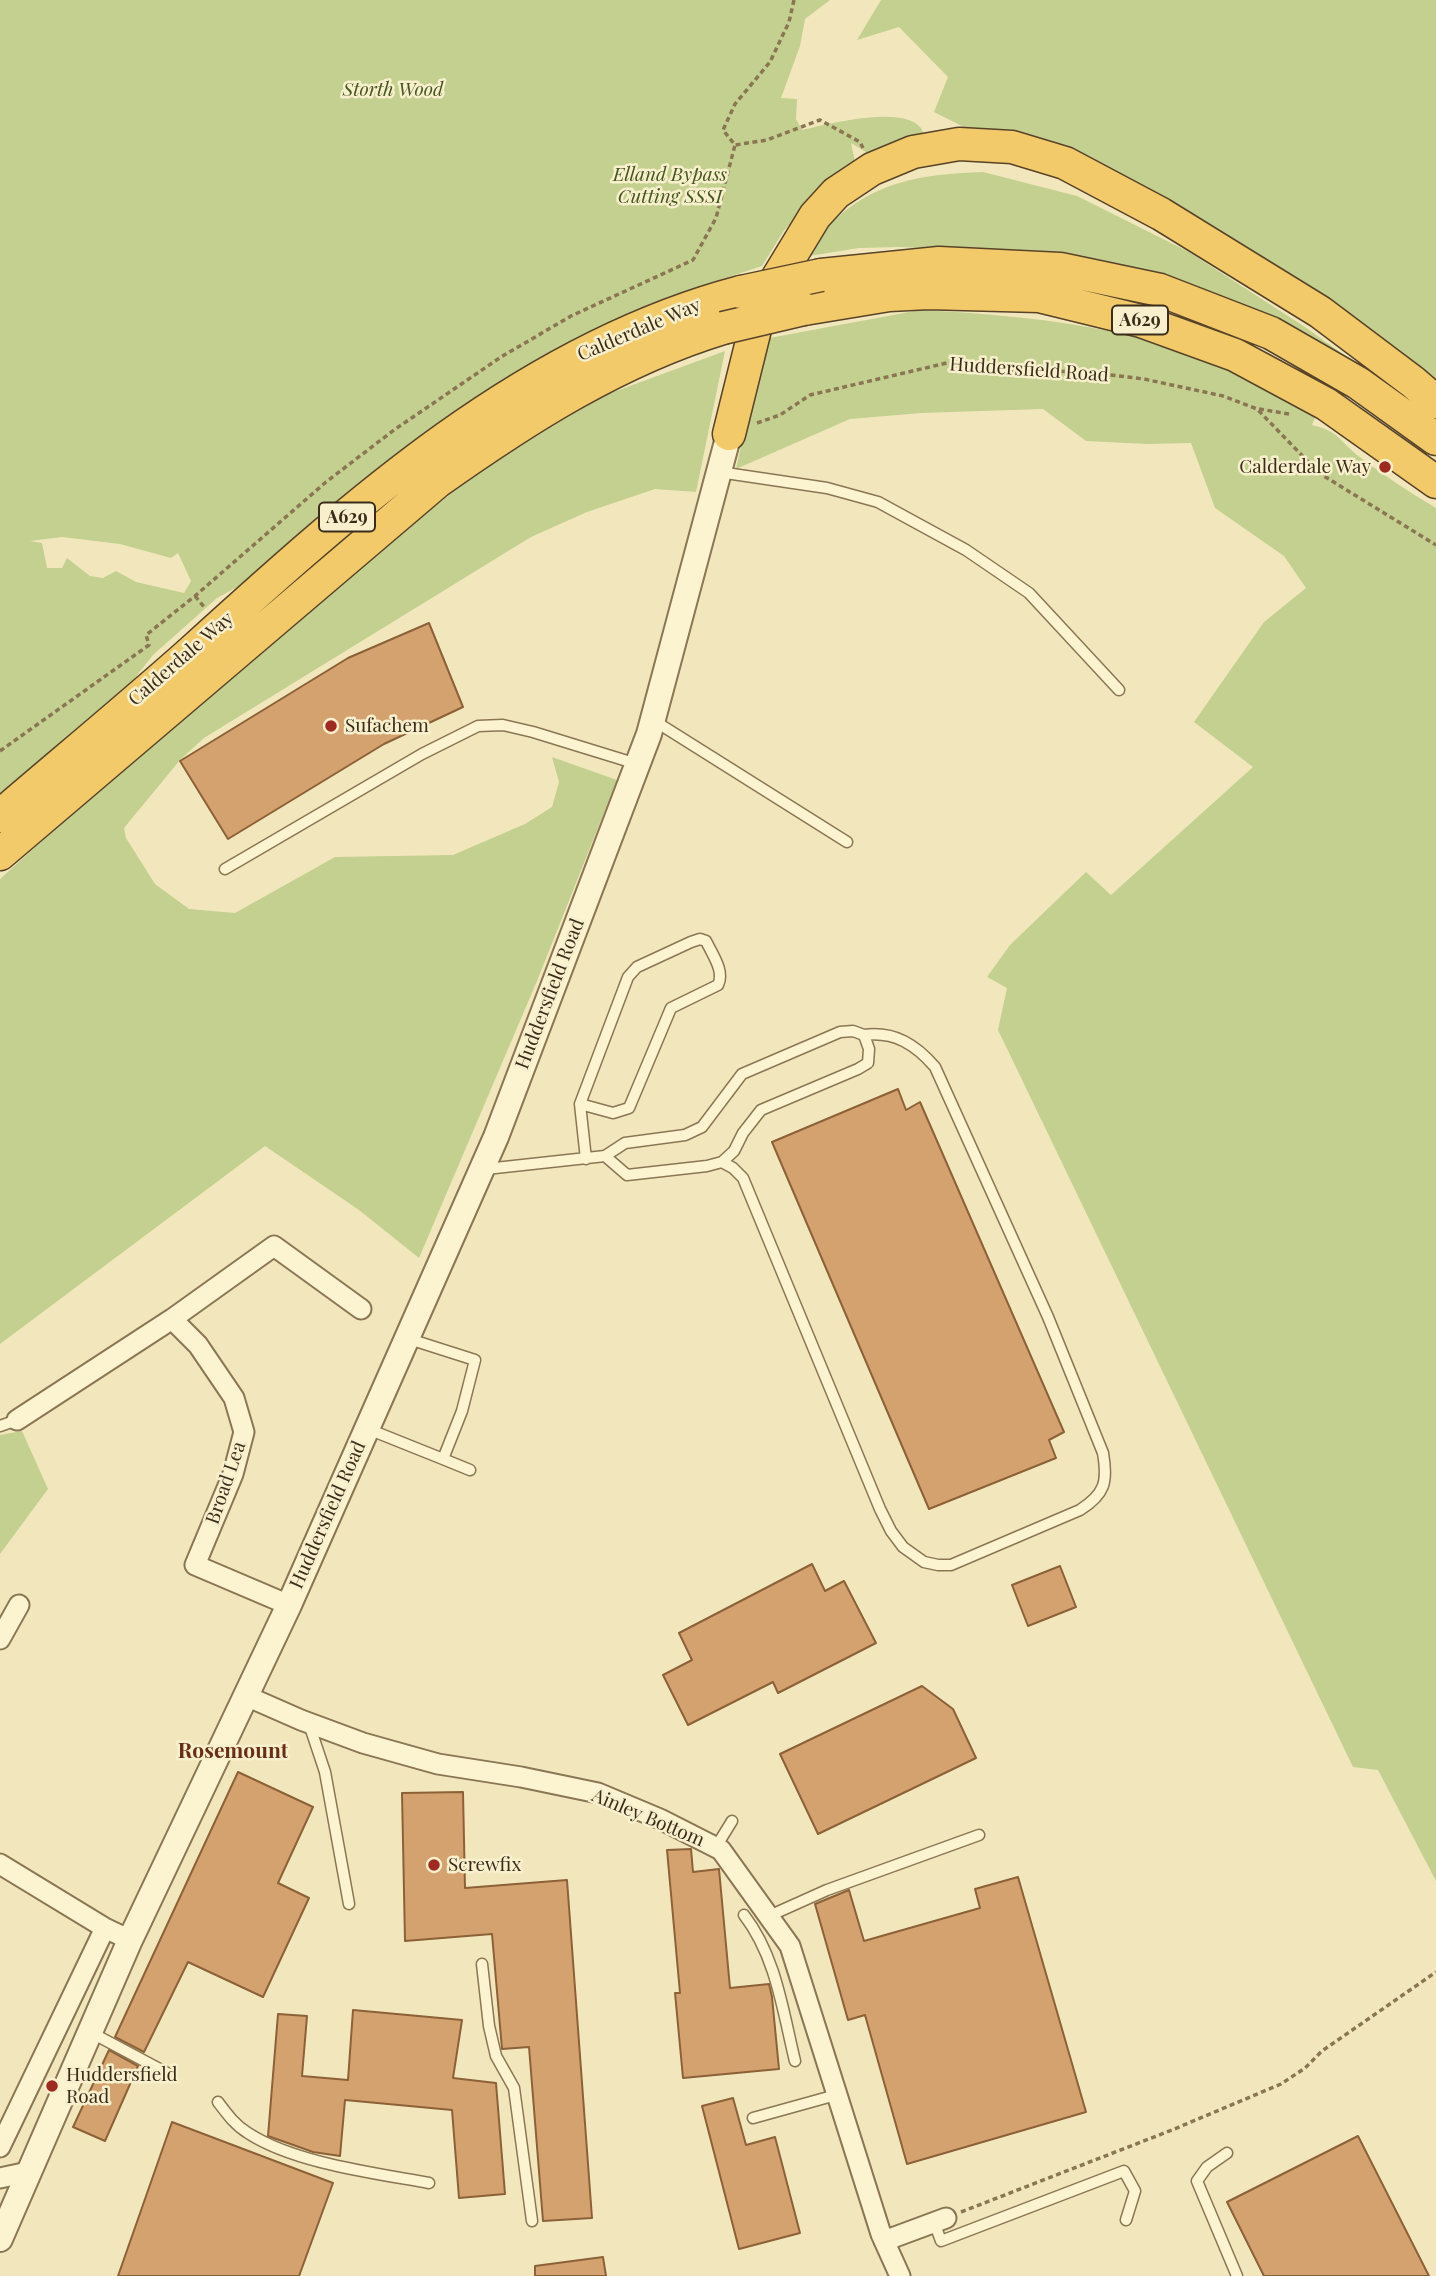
<!DOCTYPE html>
<style>
body{margin:0}
canvas{display:block;background:#f2e7bc}
</style>
<canvas width="1436" height="2276"></canvas>
<script>
const ctx = document.querySelector('canvas').getContext('2d');
ctx.lineJoin = 'round';
function fill(path, color) { ctx.fillStyle = color; ctx.fill(path, 'evenodd'); }
function strokePath(path, color, width, dash) { ctx.strokeStyle = color; ctx.lineWidth = width; ctx.lineCap = dash ? 'butt' : 'round'; ctx.setLineDash(dash || []); ctx.stroke(path); }
function write(font, color, halo, rows, align = 'center') {
  ctx.font = font + ' "Playfair Display",serif'; ctx.lineWidth = 5; ctx.setLineDash([]); ctx.textBaseline = 'middle'; ctx.strokeStyle = halo; ctx.fillStyle = color; for (const [text, x, y, turn = 0] of rows) {
    ctx.save(); ctx.translate(x, y); ctx.rotate((+turn || 0) * Math.PI / 180); ctx.textAlign = isNaN(turn) ? turn : align; if (halo) ctx.strokeText(text, 0, 0); ctx.fillText(text, 0, 0); ctx.restore();
  }
}
fill(new Path2D(`
 M 0,0 L 830,0 L 805,19 L 800,46 L 781,98 L 797,99 L 796,119 L 802,130 C 827,124 901,105 920,127 C 922,129 923,133 925,136 L 874,157 L 851,143 L 856,166 L 800,212 L 783,232 L 762,266 L 668,297 L 668,304 L 259,575 L 217,598 L 153,655 L 127,688 L 0,801 ZM 62,537 L 120,544 L 171,558 L 178,553 L 191,581 L 184,593 L 136,582 L 116,571 L 103,578 L 90,576 L 67,558 L 62,568 L 47,568 L 42,543 L 30,541 Z
 M 881,0 L 1436,0 L 1436,392 L 1202,222 L 1116,172 L 1063,152 L 968,129 L 934,112 L 948,77 L 899,27 L 857,40 Z
 M 983,172 L 1077,196 L 1189,252 L 1305,327 L 1410,402 L 1288,335 L 946,249 L 899,247 L 859,248 L 803,257 C 810,248 817,237 826,228 C 872,181 921,174 983,172 Z
 M 920,310 C 1015,315 1109,324 1200,355 C 1224,363 1248,380 1271,393 L 1281,392 L 1317,412 L 1312,425 C 1338,431 1338,439 1357,455 C 1382,474 1409,492 1436,508 L 1436,1881 L 1378,1770 L 1353,1767 L 998,1030 L 1007,988 L 987,977 L 1010,945 L 1086,872 L 1111,895 L 1253,767 L 1194,722 L 1264,622 L 1306,588 L 1284,556 L 1215,508 L 1191,443 L 1147,444 L 1086,441 L 1043,409 L 921,413 L 850,419 L 736,469 L 764,339 Z
 M 725,351 L 696,492 L 655,489 L 587,512 L 531,537 L 204,738 L 180,760 L 124,828 L 126,838 L 155,884 L 189,909 L 235,913 L 335,857 L 453,855 L 525,824 L 552,807 L 559,782 L 552,757 L 617,780 L 537,981 L 419,1258 L 359,1210 L 265,1146 L 0,1344 L 0,879 L 84,803 L 405,530 L 480,471 L 600,397 Z
 M 22,1431 L 48,1489 L 0,1554 L 0,1435 Z`), '#c3d090');
const building = new Path2D(`
 M 429,623 L 463,707 L 384,744 L 228,839 L 180,761 L 348,658 Z
 M 898,1089 L 906,1110 L 920,1102 L 1064,1432 L 1049,1440 L 1056,1458 L 929,1509 L 772,1142 Z
 M 812,1564 L 825,1591 L 844,1581 L 876,1643 L 778,1693 L 773,1682 L 688,1725 L 663,1675 L 692,1660 L 679,1633 Z
 M 1060,1566 L 1076,1607 L 1028,1626 L 1012,1585 Z
 M 922,1686 L 953,1709 L 976,1758 L 818,1834 L 780,1754 Z
 M 238,1772 L 313,1807 L 278,1883 L 309,1898 L 263,1997 L 188,1962 L 144,2052 L 115,2037 Z
 M 463,1792 L 465,1888 L 567,1880 L 592,2218 L 543,2221 L 529,2047 L 502,2049 L 492,1934 L 405,1941 L 402,1793 Z
 M 691,1849 L 693,1872 L 719,1869 L 730,1988 L 769,1984 L 772,1997 L 779,2069 L 683,2078 L 675,1993 L 680,1993 L 667,1850 Z
 M 1018,1877 L 1086,2112 L 907,2164 L 865,2015 L 848,2020 L 815,1904 L 849,1890 L 864,1941 L 980,1908 L 975,1889 Z
 M 353,2010 L 462,2020 L 453,2078 L 496,2083 L 505,2194 L 459,2198 L 452,2110 L 345,2100 L 340,2156 L 313,2152 L 268,2136 L 278,2014 L 307,2016 L 302,2076 L 348,2080 Z
 M 109,2050 L 138,2066 L 105,2141 L 73,2127 Z
 M 733,2098 L 746,2145 L 775,2137 L 800,2233 L 739,2249 L 702,2106 Z
 M 172,2122 L 333,2183 L 299,2276 L 118,2276 Z
 M 1358,2136 L 1429,2276 L 1264,2276 L 1227,2202 Z
 M 603,2257 L 606,2276 L 535,2276 L 535,2266 Z`);
fill(building, '#d4a26e');
strokePath(building, '#8c6138', 2);
const service = new Path2D(`
 M 719,472 L 827,488 L 878,502 L 966,550 L 1029,593 L 1119,690
 M 653,720 L 847,842
 M 225,869 L 422,754 L 478,726 L 503,725 L 533,732 L 637,764
 M 580,1104 L 613,1113 L 629,1108 L 671,1008 L 718,985 C 725,971 712,954 706,941 L 700,939 L 691,942 L 637,967 L 628,977 L 580,1104 L 586,1159
 M 722,1162 L 733,1168 L 743,1178 L 880,1509 L 891,1531 L 903,1547 L 924,1562 L 938,1565 L 951,1565 L 1080,1510 C 1105,1494 1108,1482 1103,1453 L 1048,1317 L 935,1067 C 916,1045 895,1031 864,1035
 M 486,1169 L 605,1156 L 625,1143 L 685,1135 L 702,1127 L 742,1074 L 840,1032 L 853,1031 L 864,1035 L 869,1049 L 868,1063 L 858,1069 L 761,1110 L 743,1133 L 734,1151 L 722,1162 L 707,1166 L 627,1175 L 605,1156
 M 0,1426 L 17,1420
 M 368,1429 L 443,1459 L 462,1411 L 475,1360 L 406,1338
 M 443,1459 L 470,1470
 M 309,1724 L 325,1772 L 349,1904
 M 716,1847 L 732,1821
 M 744,1915 C 776,1956 783,2012 795,2061
 M 769,1916 L 827,1890 L 979,1835
 M 482,1964 L 489,2026 L 496,2056 L 514,2088 L 532,2221
 M 90,2032 L 167,2073
 M 218,2102 C 227,2114 235,2125 248,2133 C 294,2163 374,2173 429,2183
 M 753,2118 L 836,2095
 M 1227,2153 L 1207,2167 L 1197,2181 L 1237,2276
 M 934,2222 L 941,2241 L 1124,2171 L 1135,2191 L 1126,2220`);
const minor = new Path2D(`
 M 172,1319 L 274,1246 L 361,1309
 M 17,1420 L 172,1319 L 198,1345 L 234,1398 L 244,1432 L 233,1474 L 195,1565 L 289,1605
 M 0,1639 L 19,1605
 M 244,1695 L 301,1720 L 363,1743 L 438,1764 L 521,1777 L 598,1793 L 660,1819 L 721,1850 L 790,1946 L 881,2234 L 900,2276
 M 0,1864 L 105,1928 L 130,1940
 M 0,2147 L 105,1928
 M 0,2178 L 28,2172
 M 884,2241 L 946,2218`);
const tertiary = new Path2D(`
 M 0,2239 L 130,1940 L 289,1605 L 496,1137 L 649,734 L 729,434`);
const trunk = new Path2D(`
 M 821,275 L 939,263 L 1060,269 L 1160,290 L 1271,333 L 1358,383 L 1436,439
 M 804,309 L 889,295 L 928,293 L 1039,296 L 1141,321 L 1235,355 L 1326,404 L 1436,482
 M 729,434 L 761,305 L 815,216 L 836,193 L 872,169 L 913,152 L 959,144 L 1012,147 L 1065,163 L 1161,214 L 1320,312 L 1413,382 L 1436,402
 M 0,816 C 63,762 127,709 189,654 C 351,507 524,349 741,292
 M 0,854 L 437,482 C 526,419 618,360 723,328`);
strokePath(service, '#8b7654', 13);
strokePath(minor, '#8b7654', 23);
strokePath(tertiary, '#8b7654', 28);
strokePath(trunk, '#584329', 35);
strokePath(new Path2D(`
 M 794,0 L 789,22 L 770,62 L 735,104 L 723,130 L 735,145 L 767,140 L 820,120 L 860,142 L 863,148
 M 1259,409 L 1289,414
 M 757,423 L 780,415 L 810,395 L 951,362 L 1014,370 L 1087,372 L 1144,379 L 1223,396 L 1257,409 L 1319,473 L 1436,545
 M 195,596 L 205,608
 M 0,751 L 149,645 L 146,635 L 195,596 L 326,482 L 394,430 L 501,357 L 571,316 L 693,260 L 716,218 L 735,145
 M 961,2212 L 1172,2130 L 1281,2084 L 1305,2068 L 1322,2051 L 1436,1972`), '#8b7654', 3.5, [5, 3.5]);
strokePath(service, '#fcf3d0', 10);
strokePath(minor, '#fcf3d0', 19);
strokePath(tertiary, '#fcf3d0', 24);
strokePath(trunk, '#f2ca6a', 32);
const trunkBridge = new Path2D(`
 M 741,292 L 821,275
 M 723,328 L 804,309`);
strokePath(trunkBridge, '#584329', 35, []);
strokePath(trunkBridge, '#f2ca6a', 32);
for (const [x, y, r, color] of [
 [1385,467,7,"#9f2a1f"],
 [331,726,7,"#9f2a1f"],
 [434,1865,7,"#9f2a1f"],
 [52,2086,7,"#9f2a1f"]
]) { const dot = new Path2D(); dot.arc(x, y, r, 0, 2 * Math.PI); ctx.fillStyle = color; ctx.fill(dot); strokePath(dot, '#f8f0cd', 2.5); }
for (const [x, y, w] of [
 [1140,320,56],
 [347,517,56]
]) { const box = new Path2D(); box.roundRect(x - w / 2, y - 14.5, w, 29, 5); ctx.fillStyle = '#f8f0cd'; ctx.fill(box); strokePath(box, '#392c1a', 2); }
write('bold 18px', '#392c1a', null, [
 ["A629",1140,320],
 ["A629",347,517]
]);
write('italic 19px', '#44571f', '#f8f0cd', [
 ["Storth Wood",393,90],
 ["Elland Bypass",670,175],
 ["Cutting SSSI",670,197]
]);
write('19px', '#392c1a', '#f8f0cd', [
 ["Calderdale Way",639,330,-23],
 ["Huddersfield Road",1029,370,4],
 ["Calderdale Way",181,659,-41],
 ["Huddersfield Road",550,994,-69],
 ["Broad Lea",226,1483,-71],
 ["Huddersfield Road",328,1515,-66],
 ["Ainley Bottom",648,1818,23]
]);
write('19px', '#392c1a', '#f8f0cd', [
 ["Calderdale Way",1371,467,"right"],
 ["Sufachem",345,726],
 ["Screwfix",448,1865],
 ["Huddersfield",66,2075],
 ["Road",66,2097]
], 'left');
write('bold 21px', '#692f16', '#f8f0cd', [
 ["Rosemount",233,1751]
]);
</script>
